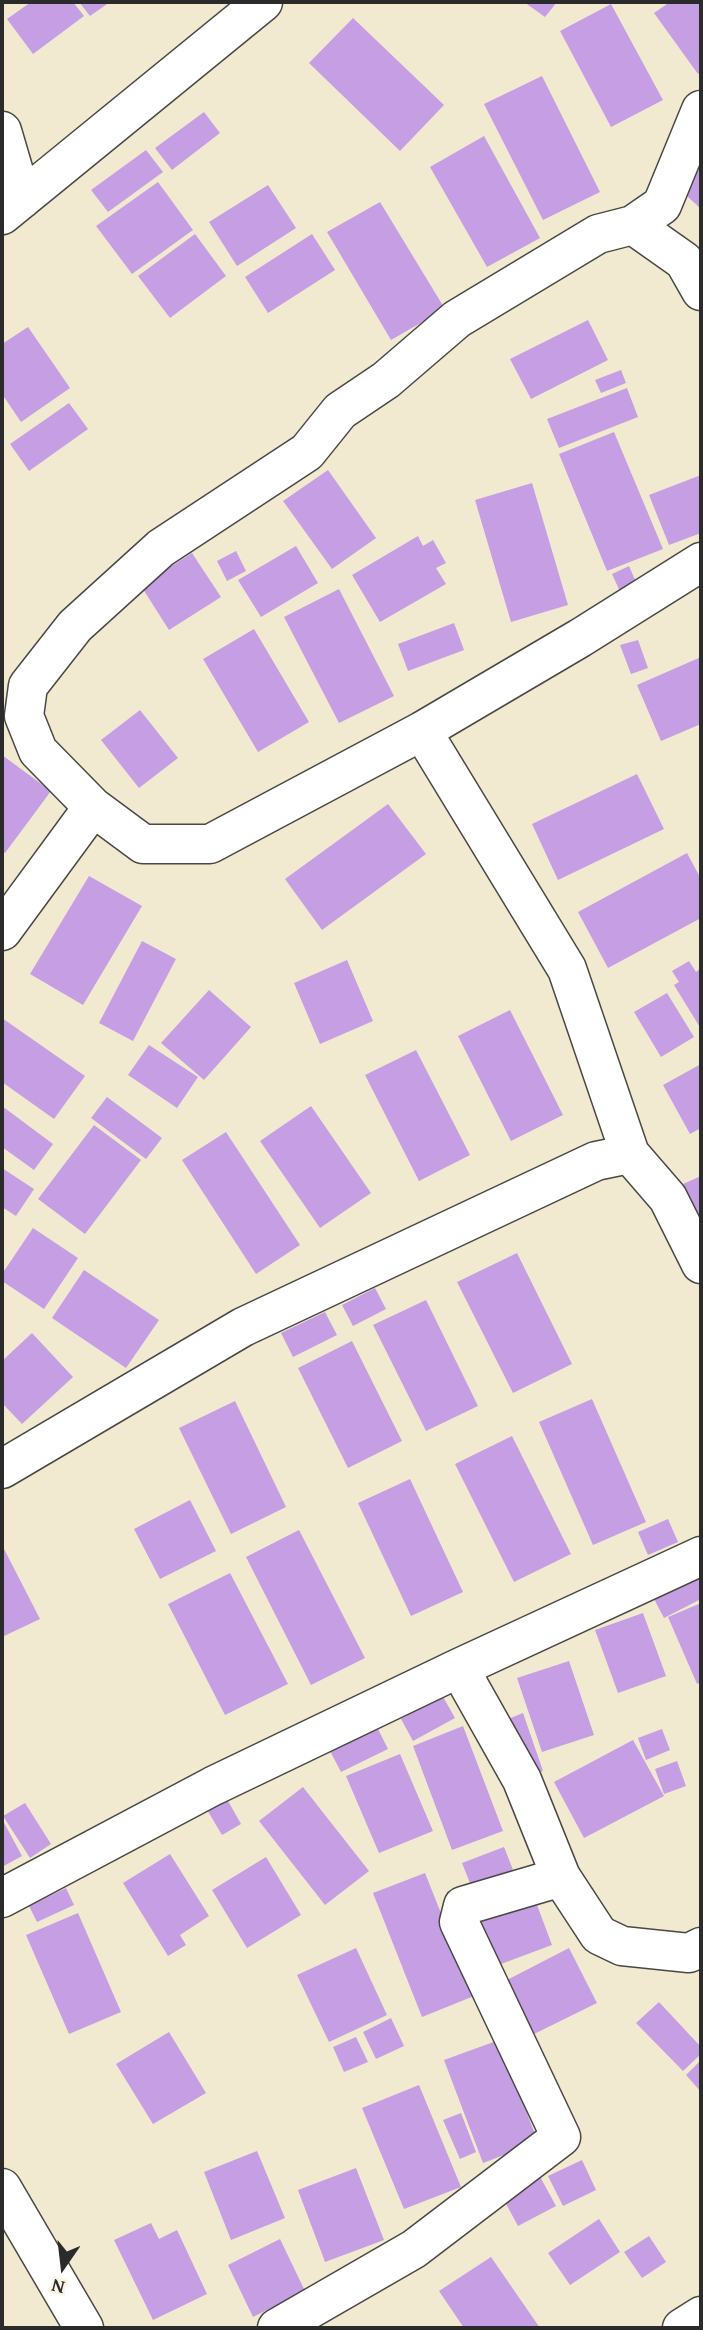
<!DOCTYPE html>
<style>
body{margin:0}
#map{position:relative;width:703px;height:2330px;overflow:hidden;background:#f2ead0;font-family:"Gentium Book Plus",serif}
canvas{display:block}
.frame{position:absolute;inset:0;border:4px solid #2b2b2b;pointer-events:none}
.north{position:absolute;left:28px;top:2232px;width:70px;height:70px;-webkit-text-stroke:5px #fcf5e5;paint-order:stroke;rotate:194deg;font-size:19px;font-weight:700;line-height:28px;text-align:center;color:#2b2b2b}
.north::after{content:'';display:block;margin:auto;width:24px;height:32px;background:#2b2b2b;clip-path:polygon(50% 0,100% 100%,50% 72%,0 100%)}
</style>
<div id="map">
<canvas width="703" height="2330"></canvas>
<div class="frame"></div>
<div class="north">N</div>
</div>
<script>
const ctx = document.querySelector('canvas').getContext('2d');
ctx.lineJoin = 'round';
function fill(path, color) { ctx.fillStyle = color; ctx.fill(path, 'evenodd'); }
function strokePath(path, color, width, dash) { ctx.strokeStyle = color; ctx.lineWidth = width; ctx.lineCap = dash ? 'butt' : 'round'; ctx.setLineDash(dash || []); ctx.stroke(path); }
fill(new Path2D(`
 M 31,2 L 73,2 L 84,16 L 33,54 L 7,19 Z
 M 79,2 L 110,2 L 90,16 Z
 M 524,2 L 557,2 L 545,17 Z
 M 670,2 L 701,2 L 701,71 L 698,74 L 654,13 Z
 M 611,4 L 663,100 L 611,127 L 560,31 Z
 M 353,18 L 444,105 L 400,151 L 309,63 Z
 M 542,76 L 600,192 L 543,220 L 484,104 Z
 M 204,112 L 220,133 L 172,170 L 155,148 Z
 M 484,136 L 540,238 L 487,267 L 430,167 Z
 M 146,150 L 163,172 L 108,212 L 91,190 Z
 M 701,157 L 701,209 L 675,185 Z
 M 158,182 L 193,230 L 132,274 L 96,226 Z
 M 268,185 L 296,228 L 237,266 L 209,222 Z
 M 380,202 L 445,309 L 391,340 L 327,232 Z
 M 195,234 L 226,276 L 170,318 L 138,276 Z
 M 312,234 L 335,270 L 268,313 L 245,277 Z
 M 588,320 L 608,360 L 531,399 L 510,359 Z
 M 28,327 L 70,388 L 21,422 L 2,394 L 2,344 Z
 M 621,370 L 626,383 L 601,393 L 595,380 Z
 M 627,388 L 638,417 L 559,448 L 547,419 Z
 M 69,403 L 88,429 L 29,471 L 10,444 Z
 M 614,432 L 663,549 L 607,571 L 559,454 Z
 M 328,470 L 376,538 L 332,569 L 283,501 Z
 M 701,475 L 701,533 L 669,545 L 649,495 Z
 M 532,483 L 568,605 L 511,622 L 475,500 Z
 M 418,536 L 423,546 L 433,540 L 446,563 L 436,568 L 446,584 L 380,622 L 352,575 Z
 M 296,546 L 318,583 L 261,617 L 238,580 Z
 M 236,551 L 246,571 L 227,581 L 217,561 Z
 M 192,553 L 221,597 L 169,630 L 141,586 Z
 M 629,566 L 639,589 L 622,596 L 612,574 Z
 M 339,589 L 394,696 L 339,723 L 284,617 Z
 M 454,623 L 464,650 L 408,671 L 398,644 Z
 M 254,629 L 309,722 L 258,752 L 203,659 Z
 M 638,640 L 648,668 L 631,674 L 620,645 Z
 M 701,657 L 701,724 L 661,741 L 637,685 Z
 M 140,710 L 178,758 L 139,788 L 101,740 Z
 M 2,755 L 51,791 L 5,853 L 2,851 Z
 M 637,774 L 664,829 L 558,880 L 532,824 Z
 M 388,804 L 426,854 L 322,930 L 285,879 Z
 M 687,853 L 701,879 L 701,918 L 608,968 L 578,912 Z
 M 89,876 L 142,906 L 83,1005 L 30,974 Z
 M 142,941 L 176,959 L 133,1041 L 99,1023 Z
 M 347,960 L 373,1021 L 320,1044 L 294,983 Z
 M 689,961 L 696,972 L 701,968 L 701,1029 L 674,985 L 679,982 L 672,971 Z
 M 209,990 L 251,1027 L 204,1080 L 161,1043 Z
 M 667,993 L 694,1037 L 661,1057 L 634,1012 Z
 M 510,1010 L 563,1115 L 511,1141 L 458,1036 Z
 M 2,1018 L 85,1076 L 54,1119 L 2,1082 Z
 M 149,1045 L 198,1077 L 177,1108 L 128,1075 Z
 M 416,1050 L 470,1155 L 419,1181 L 365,1075 Z
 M 701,1064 L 701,1128 L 690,1134 L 663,1085 Z
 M 107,1097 L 162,1138 L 146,1159 L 91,1118 Z
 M 2,1106 L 53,1144 L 34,1170 L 2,1147 Z
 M 311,1106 L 371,1193 L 320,1228 L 260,1141 Z
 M 94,1125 L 141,1160 L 85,1234 L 38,1199 Z
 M 226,1132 L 300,1245 L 256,1274 L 182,1160 Z
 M 2,1168 L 34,1189 L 16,1216 L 2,1207 Z
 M 701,1176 L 701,1221 L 683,1184 Z
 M 33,1228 L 78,1258 L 44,1309 L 2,1281 L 2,1274 Z
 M 517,1253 L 572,1364 L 513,1393 L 457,1282 Z
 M 84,1270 L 159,1320 L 126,1368 L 52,1318 Z
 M 375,1288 L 386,1309 L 353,1326 L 342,1305 Z
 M 426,1300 L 478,1406 L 426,1431 L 373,1325 Z
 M 325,1312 L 337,1335 L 293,1357 L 281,1333 Z
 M 32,1333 L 73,1377 L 22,1424 L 2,1403 L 2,1361 Z
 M 352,1341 L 402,1441 L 348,1468 L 298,1368 Z
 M 592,1399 L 646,1522 L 593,1545 L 539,1422 Z
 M 235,1401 L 286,1507 L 231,1534 L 179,1428 Z
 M 512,1436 L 571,1554 L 514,1582 L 455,1464 Z
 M 410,1479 L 463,1592 L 411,1616 L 358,1503 Z
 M 190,1500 L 216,1551 L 160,1579 L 134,1529 Z
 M 668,1519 L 678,1542 L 648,1555 L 638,1532 Z
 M 299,1530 L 365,1658 L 311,1685 L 246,1557 Z
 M 2,1545 L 40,1619 L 2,1637 Z
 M 701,1569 L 701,1599 L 664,1618 L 652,1595 Z
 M 230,1573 L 288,1684 L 225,1715 L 168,1604 Z
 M 701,1603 L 701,1682 L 697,1684 L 668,1617 Z
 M 643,1613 L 666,1676 L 618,1693 L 595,1630 Z
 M 569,1661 L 594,1735 L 542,1752 L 517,1678 Z
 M 442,1695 L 455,1718 L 413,1741 L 401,1719 Z
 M 523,1713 L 543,1771 L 527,1776 L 508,1719 Z
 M 376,1725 L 388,1749 L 341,1772 L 329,1749 Z
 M 463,1726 L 503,1831 L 452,1850 L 413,1746 Z
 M 662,1729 L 670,1750 L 646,1760 L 638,1738 Z
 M 633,1740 L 664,1796 L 584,1838 L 554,1782 Z
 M 400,1754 L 433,1831 L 379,1853 L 346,1776 Z
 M 677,1761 L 686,1786 L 664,1794 L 655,1769 Z
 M 303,1787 L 369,1871 L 325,1905 L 259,1821 Z
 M 223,1792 L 241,1824 L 222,1835 L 203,1803 Z
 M 25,1803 L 51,1844 L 30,1858 L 3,1816 Z
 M 2,1819 L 22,1856 L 2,1867 Z
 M 504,1847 L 519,1885 L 477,1901 L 462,1863 Z
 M 170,1854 L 209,1916 L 180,1935 L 186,1945 L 168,1956 L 123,1883 Z
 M 266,1857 L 301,1915 L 247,1948 L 212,1890 Z
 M 425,1873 L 474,1996 L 422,2017 L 373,1893 Z
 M 66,1888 L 74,1905 L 37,1922 L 29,1906 Z
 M 534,1897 L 552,1945 L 493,1967 L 475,1918 Z
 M 78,1913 L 121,2012 L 69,2034 L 26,1935 Z
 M 356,1948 L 387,2015 L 329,2042 L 297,1975 Z
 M 569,1948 L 597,2003 L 534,2034 L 507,1980 Z
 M 659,2002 L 701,2047 L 701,2054 L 683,2071 L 636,2023 Z
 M 391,2018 L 404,2046 L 376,2059 L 363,2032 Z
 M 169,2032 L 206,2093 L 153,2124 L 116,2064 Z
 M 356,2037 L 368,2062 L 344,2072 L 333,2047 Z
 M 499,2040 L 538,2142 L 483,2163 L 444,2060 Z
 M 701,2060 L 701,2092 L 686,2075 Z
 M 419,2085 L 461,2187 L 404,2209 L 362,2108 Z
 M 461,2113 L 476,2152 L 460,2159 L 443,2120 Z
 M 257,2151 L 285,2218 L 231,2240 L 204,2172 Z
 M 582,2160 L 596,2190 L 563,2206 L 548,2176 Z
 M 356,2168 L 384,2240 L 325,2262 L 298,2190 Z
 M 537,2171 L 556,2206 L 518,2226 L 499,2191 Z
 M 599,2219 L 620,2252 L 570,2285 L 548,2253 Z
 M 151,2223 L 159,2239 L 177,2230 L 207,2294 L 153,2320 L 114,2240 Z
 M 649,2236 L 666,2262 L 642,2278 L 624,2252 Z
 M 280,2239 L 305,2291 L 253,2317 L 228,2265 Z
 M 491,2257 L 540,2328 L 464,2328 L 439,2291 Z`), '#c59ee4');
const minor = new Path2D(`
 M 701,110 L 662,205 L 633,225 L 598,234 L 457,319 L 386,380 L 340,411 L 307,452 L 161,548 L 75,626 L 28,686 L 24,716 L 38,751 L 93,807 L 143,844 L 210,844 L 422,731 L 580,638 L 701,562
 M 2,131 L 22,199
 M 2,215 L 263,2
 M 633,225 L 684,261 L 701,291
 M 422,731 L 567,969 L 630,1154 L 668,1198 L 701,1264
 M 2,931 L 93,807
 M 2,1469 L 243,1327 L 596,1161 L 630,1154
 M 459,1668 L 522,1780 L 561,1877 L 599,1935 L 622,1946 L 689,1953 L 701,1947
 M 2,1898 L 213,1786 L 459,1668 L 701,1556
 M 2,2188 L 84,2328
 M 277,2328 L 414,2249 L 561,2137 L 459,1922 L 463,1906 L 561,1877
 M 682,2328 L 701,2316`);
strokePath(minor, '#494844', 41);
strokePath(minor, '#fff', 38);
</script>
